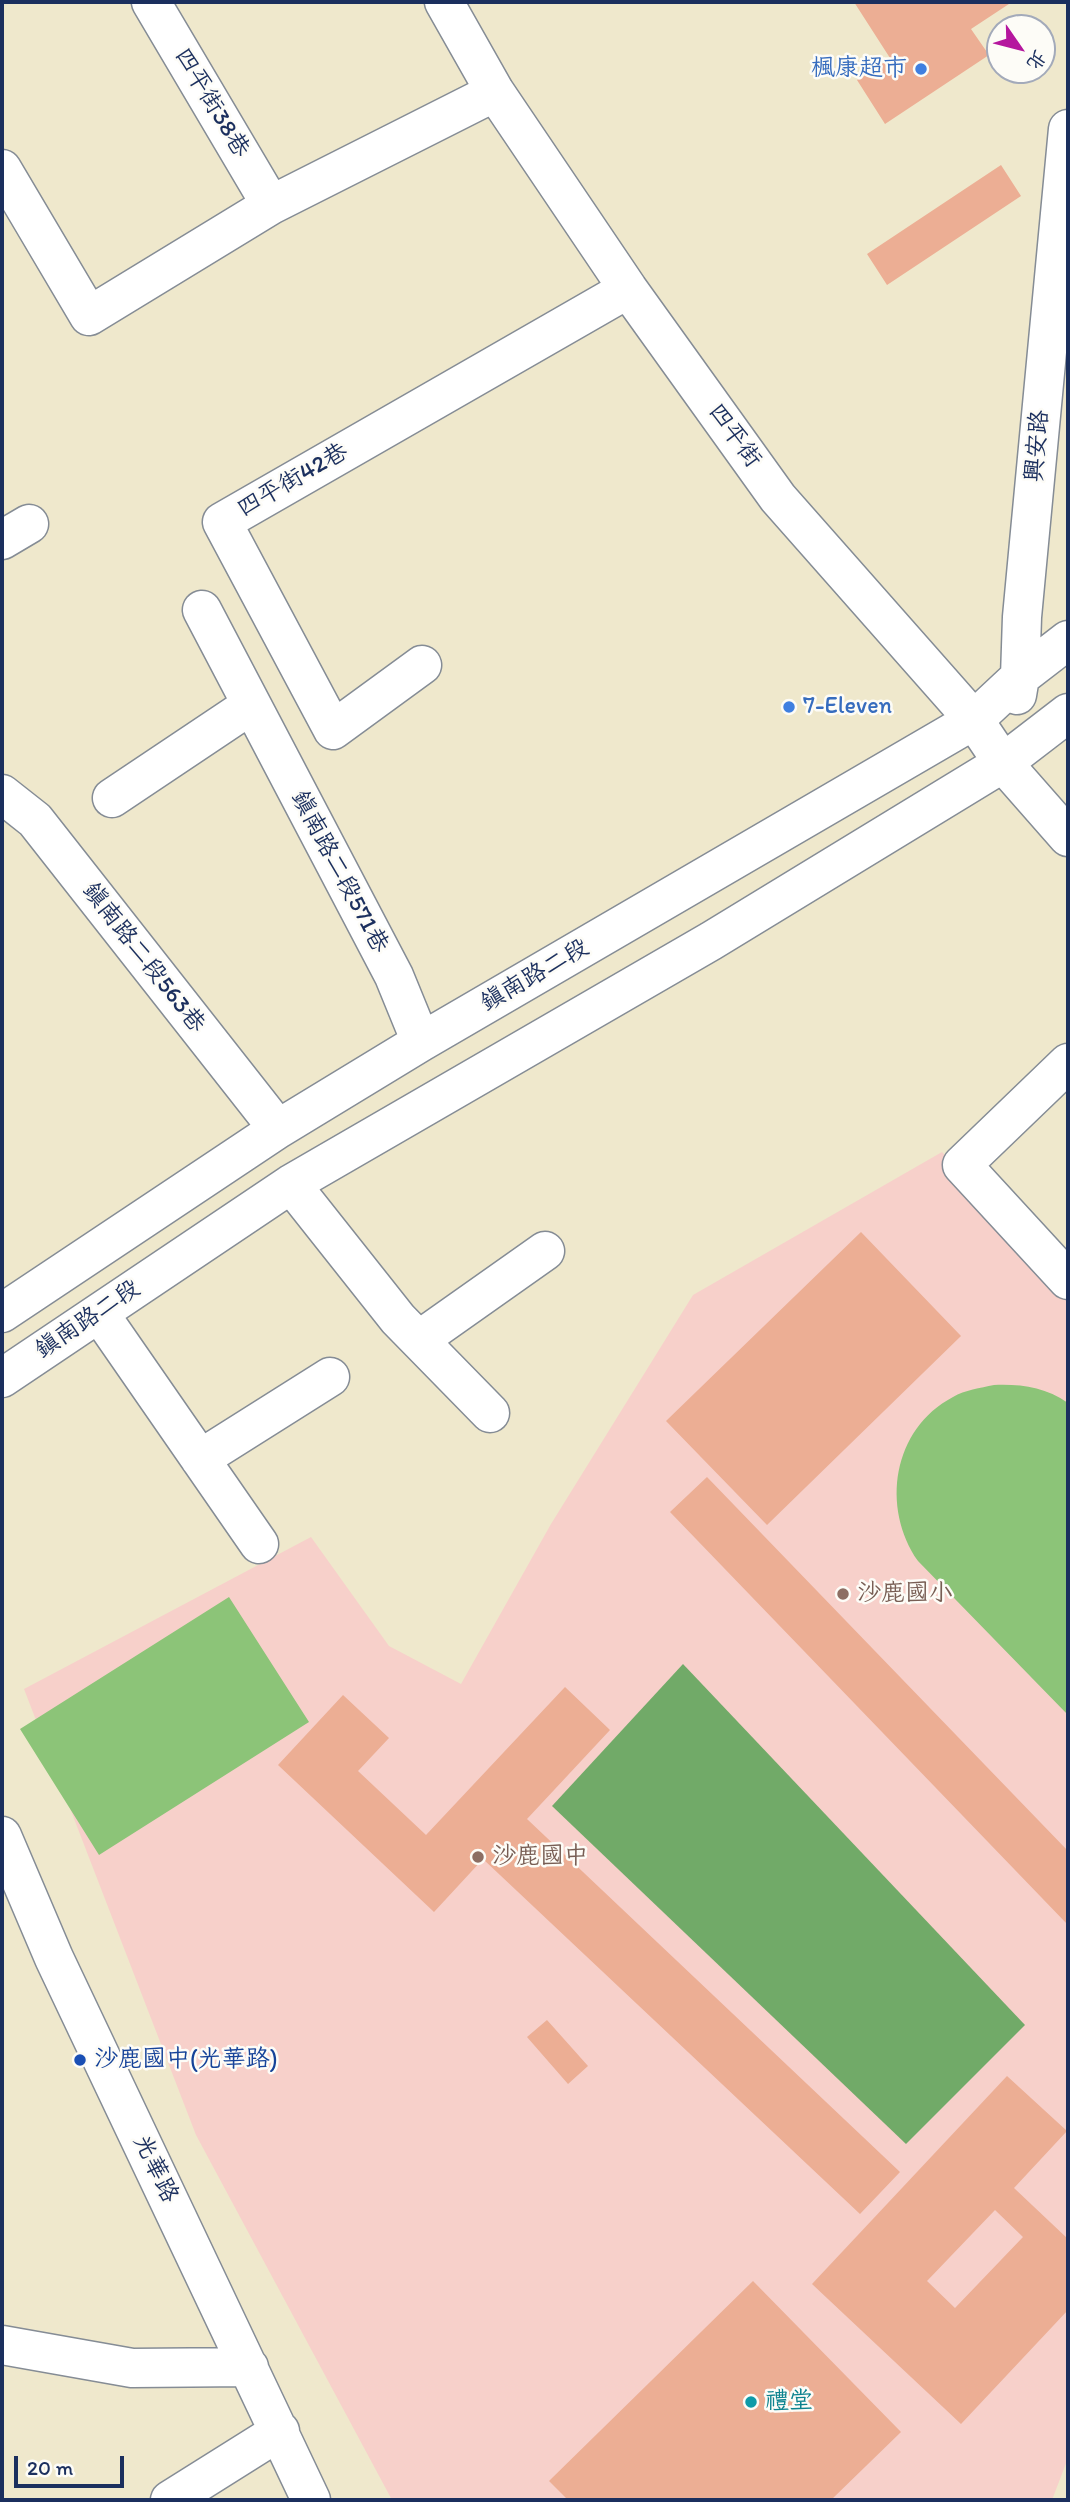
<!DOCTYPE html>
<meta charset="utf-8">
<style>
body{margin:0}
#map{position:relative;width:1070px;height:2502px;overflow:hidden;background:#efe8cc;font-family:Itim,"LXGW WenKai TC",sans-serif}
canvas{display:block}
.frame{position:absolute;inset:0;border:4px solid #1b2f5e;pointer-events:none}
.north{position:absolute;left:986px;top:14px;width:70px;height:70px;box-sizing:border-box;background:#fdfcf7;border:2px solid #a3aaba;border-radius:50%;rotate:125deg;font-size:19px;font-weight:700;line-height:28px;text-align:center;color:#1b2f5e}
.north::after{content:'';display:block;margin:auto;width:24px;height:32px;background:#b5179e;clip-path:polygon(50% 0,100% 100%,50% 72%,0 100%)}
.scale{position:absolute;left:14px;top:2456px;width:110px;height:32px;box-sizing:border-box;border:4px solid #1b2f5e;border-top:0;padding-left:9px;font-size:21px;line-height:24px;white-space:nowrap;color:#1b2f5e;-webkit-text-stroke:5px #fdfcf7;paint-order:stroke}
</style>
<div id="map">
<canvas width="1070" height="2502"></canvas>
<div class="frame"></div>
<div class="north">北</div>
<div class="scale">20 m</div>
</div>
<script>
const ctx = document.querySelector('canvas').getContext('2d');
ctx.lineJoin = 'round';
function fill(path, color) { ctx.fillStyle = color; ctx.fill(path, 'evenodd'); }
function strokePath(path, color, width, dash) { ctx.strokeStyle = color; ctx.lineWidth = width; ctx.lineCap = dash ? 'butt' : 'round'; ctx.setLineDash(dash || []); ctx.stroke(path); }
function write(font, color, halo, rows, align = 'center') {
  ctx.font = font + ' Itim,"LXGW WenKai TC",sans-serif'; ctx.lineWidth = 5; ctx.setLineDash([]); ctx.textBaseline = 'middle'; ctx.strokeStyle = halo; ctx.fillStyle = color; for (const [text, x, y, turn = 0] of rows) {
    ctx.save(); ctx.translate(x, y); ctx.rotate((+turn || 0) * Math.PI / 180); ctx.textAlign = isNaN(turn) ? turn : align; if (halo) ctx.strokeText(text, 0, 0); ctx.fillText(text, 0, 0); ctx.restore();
  }
}
fill(new Path2D(`
 M 942,1152 L 1068,1294 L 1068,2458 L 1052,2500 L 392,2500 L 196,2135 L 24,1689 L 311,1537 L 389,1646 L 461,1684 L 551,1524 L 693,1295 Z`), '#f7d0ca');
fill(new Path2D(`
 M 994,1385 C 1021,1384 1045,1387 1068,1403 L 1068,1715 L 918,1561 C 881,1508 892,1429 953,1397 C 965,1390 980,1388 994,1385 Z
 M 229,1597 L 309,1722 L 99,1855 L 20,1729 Z`), '#8cc478');
fill(new Path2D(`
 M 683,1664 L 1025,2025 L 906,2144 L 552,1806 Z`), '#71aa68');
fill(new Path2D(`
 M 854,2 L 1012,2 L 971,29 L 989,55 L 885,124 L 857,80 L 890,58 Z
 M 1001,165 L 1021,196 L 887,285 L 867,254 Z
 M 861,1232 L 961,1336 L 767,1525 L 666,1421 Z
 M 707,1477 L 1068,1851 L 1068,1925 L 670,1512 Z
 M 565,1687 L 610,1730 L 527,1819 L 900,2172 L 860,2214 L 483,1859 L 434,1912 L 278,1765 L 343,1695 L 389,1738 L 358,1771 L 426,1835 Z
 M 547,2020 L 588,2066 L 568,2084 L 527,2037 Z
 M 1007,2076 L 1067,2131 L 1014,2188 L 1068,2239 L 1068,2310 L 961,2424 L 812,2284 ZM 995,2210 L 1023,2237 L 955,2308 L 927,2281 Z
 M 753,2281 L 901,2432 L 831,2500 L 568,2500 L 549,2481 Z`), '#ecae94');
const minor = new Path2D(`
 M 151,2 L 271,205
 M 444,2 L 495,92 L 628,289 L 778,498 L 974,720 L 1003,763 L 1068,837
 M 2,169 L 89,316 L 271,205 L 495,92
 M 2,540 L 29,524
 M 202,610 L 394,976 L 421,1042
 M 422,665 L 333,730 L 222,522 L 628,289
 M 1017,695 L 1020,677 L 1022,617 L 1068,129
 M 2,794 L 35,820 L 278,1129
 M 112,798 L 251,705
 M 1068,1063 L 962,1165 L 1068,1280
 M 291,1184 L 398,1319 L 490,1413
 M 2,1313 L 278,1129 L 421,1042 L 974,720 L 1020,677 L 1068,640
 M 99,1313 L 259,1544
 M 419,1340 L 545,1251
 M 2,1378 L 291,1184 L 711,941 L 1003,763 L 1068,713
 M 200,1459 L 330,1377
 M 2,1836 L 54,1958 L 311,2500
 M 2,2345 L 132,2368 L 249,2367
 M 170,2500 L 280,2431`);
strokePath(minor, '#858c95', 41);
strokePath(minor, '#fff', 38);
for (const [x, y, r, color] of [
 [921,69,7,"#3f7fe0"],
 [789,707,7,"#3f7fe0"],
 [843,1594,7,"#8d6e63"],
 [478,1857,7,"#8d6e63"],
 [80,2060,7,"#1a4fb4"],
 [751,2402,7,"#0f9aa8"]
]) { const dot = new Path2D(); dot.arc(x, y, r, 0, 2 * Math.PI); ctx.fillStyle = color; ctx.fill(dot); strokePath(dot, '#fdfcf7', 2.5); }
write('24px', '#366cbe', '#fdfcf7', [
 ["楓康超市",907,69],
 ["7-Eleven",803,707,"left"]
], 'right');
write('24px', '#1b2f5e', '#fdfcf7', [
 ["四平街38巷",211,103,59],
 ["四平街",734,436,54],
 ["興安路",1038,446,-85],
 ["四平街42巷",293,481,-30],
 ["鎮南路二段571巷",339,872,62],
 ["鎮南路二段563巷",143,958,52],
 ["鎮南路二段",535,976,-30],
 ["鎮南路二段",88,1320,-34],
 ["光華路",155,2169,64]
]);
write('24px', '#785e54', '#fdfcf7', [
 ["沙鹿國小",857,1594],
 ["沙鹿國中",492,1857]
], 'left');
write('24px', '#164399', '#fdfcf7', [
 ["沙鹿國中(光華路)",94,2060]
], 'left');
write('24px', '#0d838f', '#fdfcf7', [
 ["禮堂",765,2402]
], 'left');
</script>
